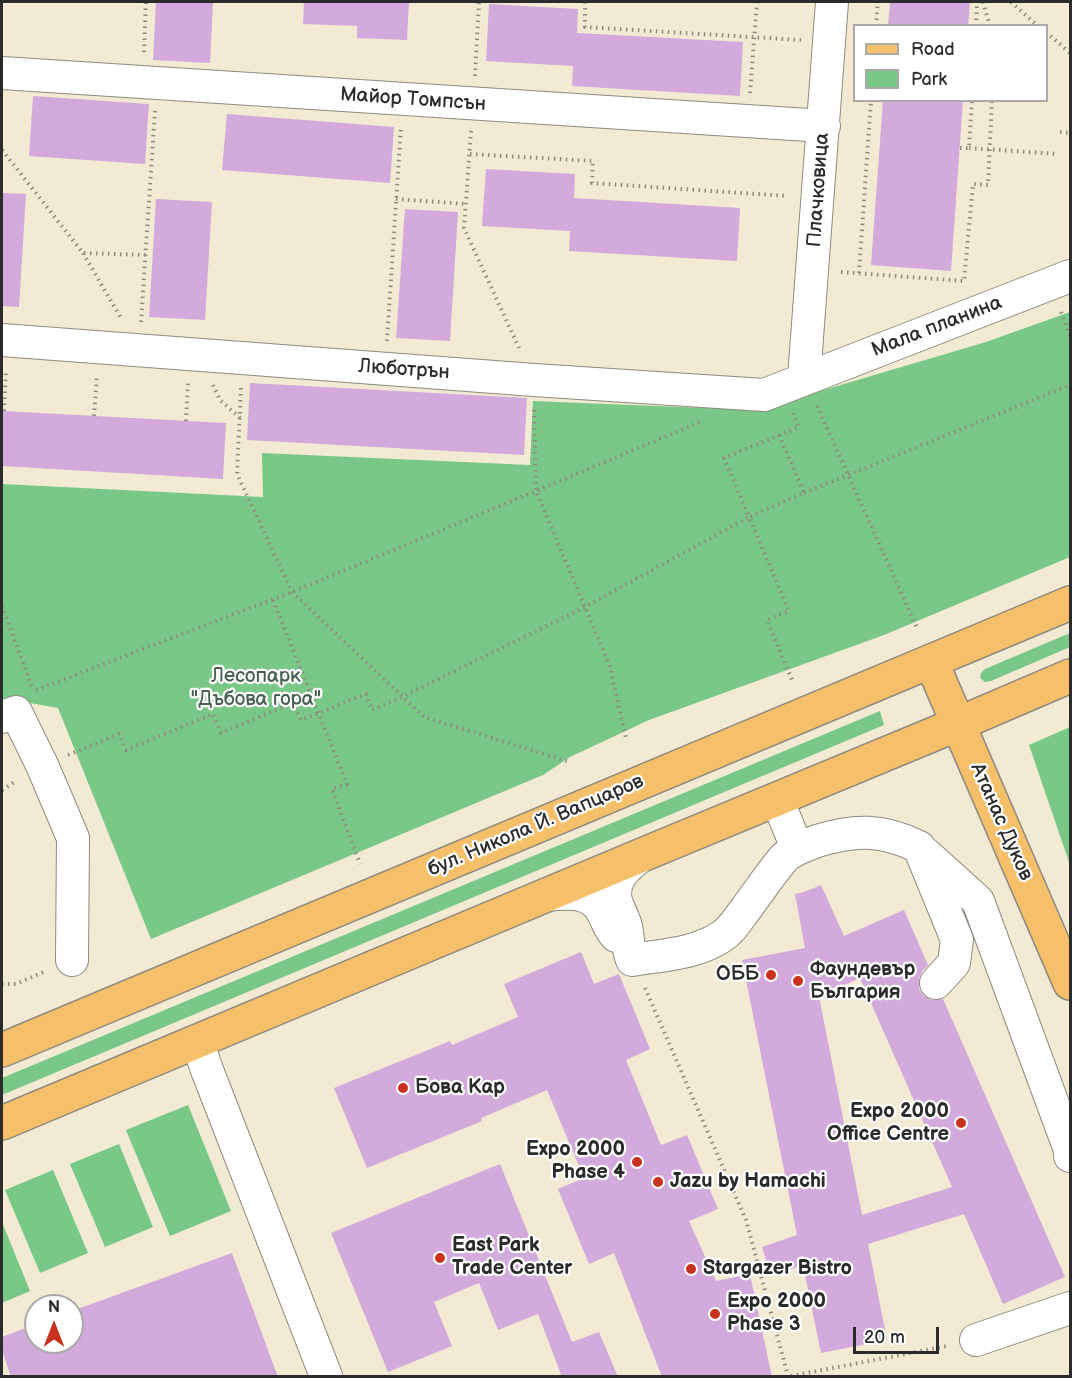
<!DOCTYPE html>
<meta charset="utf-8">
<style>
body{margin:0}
#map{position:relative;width:1072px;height:1378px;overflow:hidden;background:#f2ead3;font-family:"Balsamiq Sans",sans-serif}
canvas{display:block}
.frame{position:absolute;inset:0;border:3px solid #2b2b2b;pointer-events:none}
.legend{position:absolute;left:853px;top:24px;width:195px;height:78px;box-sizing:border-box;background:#fff;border:2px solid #aaa;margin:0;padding:8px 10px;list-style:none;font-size:18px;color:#2b2b2b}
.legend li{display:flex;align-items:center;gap:12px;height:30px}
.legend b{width:30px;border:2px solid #aaa}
.north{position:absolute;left:24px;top:1294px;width:60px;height:60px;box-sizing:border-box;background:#fff;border:2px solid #aaa;border-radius:50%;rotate:0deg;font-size:16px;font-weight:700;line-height:24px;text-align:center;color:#2b2b2b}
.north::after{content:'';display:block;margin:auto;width:21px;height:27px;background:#c8321e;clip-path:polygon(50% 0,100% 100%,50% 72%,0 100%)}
.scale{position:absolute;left:853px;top:1327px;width:86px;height:27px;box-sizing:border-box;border:3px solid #2b2b2b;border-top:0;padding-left:8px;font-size:18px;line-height:21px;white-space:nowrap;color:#2b2b2b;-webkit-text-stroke:4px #fff;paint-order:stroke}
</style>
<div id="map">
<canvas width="1072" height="1378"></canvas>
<div class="frame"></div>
<ul class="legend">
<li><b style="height:8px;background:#f6c06b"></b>Road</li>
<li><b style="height:16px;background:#7ac888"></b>Park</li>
</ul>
<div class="north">N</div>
<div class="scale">20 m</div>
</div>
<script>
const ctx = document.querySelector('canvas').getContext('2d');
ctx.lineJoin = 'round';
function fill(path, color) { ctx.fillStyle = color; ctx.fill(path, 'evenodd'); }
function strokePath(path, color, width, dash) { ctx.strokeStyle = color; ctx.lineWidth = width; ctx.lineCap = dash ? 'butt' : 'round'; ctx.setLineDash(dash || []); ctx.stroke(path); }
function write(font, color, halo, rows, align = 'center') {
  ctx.font = font + ' "Balsamiq Sans",sans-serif'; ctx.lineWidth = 4.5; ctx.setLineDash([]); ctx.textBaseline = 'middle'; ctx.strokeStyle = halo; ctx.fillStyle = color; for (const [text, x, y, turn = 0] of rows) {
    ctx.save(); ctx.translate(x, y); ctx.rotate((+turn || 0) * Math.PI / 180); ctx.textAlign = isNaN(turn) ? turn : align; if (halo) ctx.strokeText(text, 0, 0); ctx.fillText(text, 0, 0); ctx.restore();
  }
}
fill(new Path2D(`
 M 1070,312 L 1070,557 L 884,635 L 649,720 L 570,757 L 543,775 L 151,939 L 58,708 L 2,698 L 2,484 L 263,497 L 262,453 L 530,465 L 533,401 L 756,410 L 986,342 Z
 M 1070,633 L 1070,647 L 991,681 L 985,682 L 980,678 L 981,673 L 985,669 Z
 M 880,711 L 884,725 L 2,1095 L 2,1078 Z
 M 1070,727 L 1070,865 L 1029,745 Z
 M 188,1105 L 231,1211 L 170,1236 L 126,1130 Z
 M 119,1144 L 153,1227 L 105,1247 L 70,1164 Z
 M 53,1170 L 88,1253 L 40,1273 L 5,1190 Z
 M 2,1222 L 30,1291 L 2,1303 Z`), '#7ac888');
fill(new Path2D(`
 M 156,2 L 213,2 L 210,63 L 153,60 Z
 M 304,2 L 409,2 L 407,40 L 357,38 L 357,26 L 303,24 Z
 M 890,2 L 970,2 L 968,26 L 888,26 Z
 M 489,4 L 578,9 L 577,33 L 743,42 L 740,96 L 572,86 L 573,66 L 486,61 Z
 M 33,96 L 149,104 L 145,164 L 29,156 Z
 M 883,100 L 963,100 L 951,271 L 871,265 Z
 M 227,114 L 394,127 L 390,183 L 222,170 Z
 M 486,169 L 575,174 L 574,198 L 740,208 L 737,261 L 569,251 L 570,231 L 482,226 Z
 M 2,193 L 26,194 L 19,307 L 2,306 Z
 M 156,199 L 212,202 L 205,320 L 149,317 Z
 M 405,209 L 458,212 L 450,341 L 396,338 Z
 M 250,383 L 527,398 L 524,455 L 247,440 Z
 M 2,411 L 226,423 L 223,479 L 2,466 Z
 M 821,885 L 844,936 L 904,910 L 928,965 L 922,971 L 919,979 L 919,989 L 924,996 L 932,1000 L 943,999 L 1065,1277 L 1003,1304 L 964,1214 L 868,1244 L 887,1340 L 821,1353 L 803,1265 L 771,1275 L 762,1247 L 797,1235 L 742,960 L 805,948 L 795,894 L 804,892 ZM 860,978 L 952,1187 L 862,1215 L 818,991 L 840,987 Z
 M 581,952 L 594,984 L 619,974 L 650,1049 L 626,1060 L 661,1145 L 687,1135 L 718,1209 L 689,1221 L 716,1281 L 750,1274 L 772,1377 L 662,1377 L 614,1253 L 589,1264 L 558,1189 L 584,1178 L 547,1090 L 481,1118 L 482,1121 L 367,1168 L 334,1088 L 450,1041 L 452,1045 L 518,1017 L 504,984 Z
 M 500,1164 L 572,1342 L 599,1332 L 618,1377 L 562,1377 L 538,1314 L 498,1330 L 479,1283 L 434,1302 L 452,1346 L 388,1372 L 331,1233 Z
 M 232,1253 L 278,1377 L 11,1377 L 2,1350 L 2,1337 L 36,1324 L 36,1342 L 72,1342 L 72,1311 Z`), '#d3aadc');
const minor = new Path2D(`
 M 2,73 L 824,126
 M 2,340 L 534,380 L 764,395 L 1070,276
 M 804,378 L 832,2
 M 2,717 L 16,712 L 42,765 L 73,838 L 72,960
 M 777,799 L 797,848
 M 926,854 L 978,901 L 1070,1150 L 1070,1156
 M 642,855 C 627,867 611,879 616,901 C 618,908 622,915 625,923 C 629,935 627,948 632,960 C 662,955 695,954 721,937 C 731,931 738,919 745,910 C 758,893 770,874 784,858 C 793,849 805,846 817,841 C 855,829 883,829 919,847 L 957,940 L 954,963 L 936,983
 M 546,895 C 567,893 590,890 602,911 C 607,920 609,929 616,936
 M 197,1041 L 207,1070 L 326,1376
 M 976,1340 L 1070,1308`);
const major = new Path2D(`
 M 931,661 L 1070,983
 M 2,1050 L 1070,603
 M 2,1123 L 642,855 L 958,724 L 1070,676`);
strokePath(minor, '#8e8a7f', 34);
strokePath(major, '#8e8a7f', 36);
strokePath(new Path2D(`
 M 585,2 L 585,27 L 801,40
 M 983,2 L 990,26
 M 1011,2 L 1038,26
 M 876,26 L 878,2
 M 976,26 L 977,2
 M 1046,32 L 1070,53
 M 144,52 L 146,2
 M 475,76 L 479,2
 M 750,93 L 757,2
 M 471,131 L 464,228 L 519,348
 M 1060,132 L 1070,133
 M 960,148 L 969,148 L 972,100
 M 969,148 L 1058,154
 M 2,150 L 83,253 L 146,255
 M 470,154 L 593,161 L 592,183 L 787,196
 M 396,199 L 466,204
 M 83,253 L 122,320
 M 841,272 L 964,281 L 973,184 L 988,185 L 992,100
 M 859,273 L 871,100
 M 1061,312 L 1070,336
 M 141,322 L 155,111
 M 387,341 L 401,127
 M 213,385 L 220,400 L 240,418
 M 241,388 L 237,474 L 292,592 L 424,717 L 570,762
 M 817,406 L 918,630
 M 534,410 L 536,491 L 609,664 L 626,738
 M 4,411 L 6,370
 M 94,416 L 97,375
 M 186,421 L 188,383
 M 779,435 L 804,493 L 749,517 L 789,611 L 767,620 L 792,680
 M 804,493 L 1070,385
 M 273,600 L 347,784 L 332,789 L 360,864
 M 2,606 L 32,687
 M 36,690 L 292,592 L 536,491 L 700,422
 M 68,755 L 119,734 L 126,750 L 213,714 L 221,733 L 293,703 L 301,720 L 366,694 L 372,710 L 404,696 L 585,607 L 749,517 L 724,458 L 799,427 L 793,413
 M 2,790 L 16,781
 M 2,984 L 16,984 L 46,971
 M 645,988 L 746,1220 L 788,1376
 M 791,1376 L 947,1346`), '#8e8a7f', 4, [1.5, 4.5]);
strokePath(minor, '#fff', 32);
strokePath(major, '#f6c06b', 33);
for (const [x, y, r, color] of [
 [771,975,6,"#c8321e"],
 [798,981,6,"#c8321e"],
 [403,1088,6,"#c8321e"],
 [961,1123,6,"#c8321e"],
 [637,1162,6,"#c8321e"],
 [658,1182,6,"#c8321e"],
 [440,1258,6,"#c8321e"],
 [691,1269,6,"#c8321e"],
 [715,1314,6,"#c8321e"]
]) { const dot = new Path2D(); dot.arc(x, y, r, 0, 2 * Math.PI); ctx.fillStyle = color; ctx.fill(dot); strokePath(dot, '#fff', 2); }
write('20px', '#2b2b2b', '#fff', [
 ["Майор Томпсън",413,100,4],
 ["Плачковица",819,190,-86],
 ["Мала планина",937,327,-21],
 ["Люботрън",404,370,4],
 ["Атанас Дуков",1001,822,66],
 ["бул. Никола Й. Вапцаров",536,826,-23]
]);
write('20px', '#47624c', '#fff', [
 ["Лесопарк",256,677],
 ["\"Дъбова гора\"",256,700]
]);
write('bold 20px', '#2b2b2b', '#fff', [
 ["Фаундевър",810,970],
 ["България",810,993],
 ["ОББ",759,975,"right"],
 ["Бова Кар",415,1088],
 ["Expo 2000",949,1112,"right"],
 ["Office Centre",949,1135,"right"],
 ["Expo 2000",625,1150,"right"],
 ["Phase 4",625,1173,"right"],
 ["Jazu by Hamachi",670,1182],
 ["East Park",452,1246],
 ["Trade Center",452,1269],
 ["Stargazer Bistro",703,1269],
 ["Expo 2000",727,1302],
 ["Phase 3",727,1325]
], 'left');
</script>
